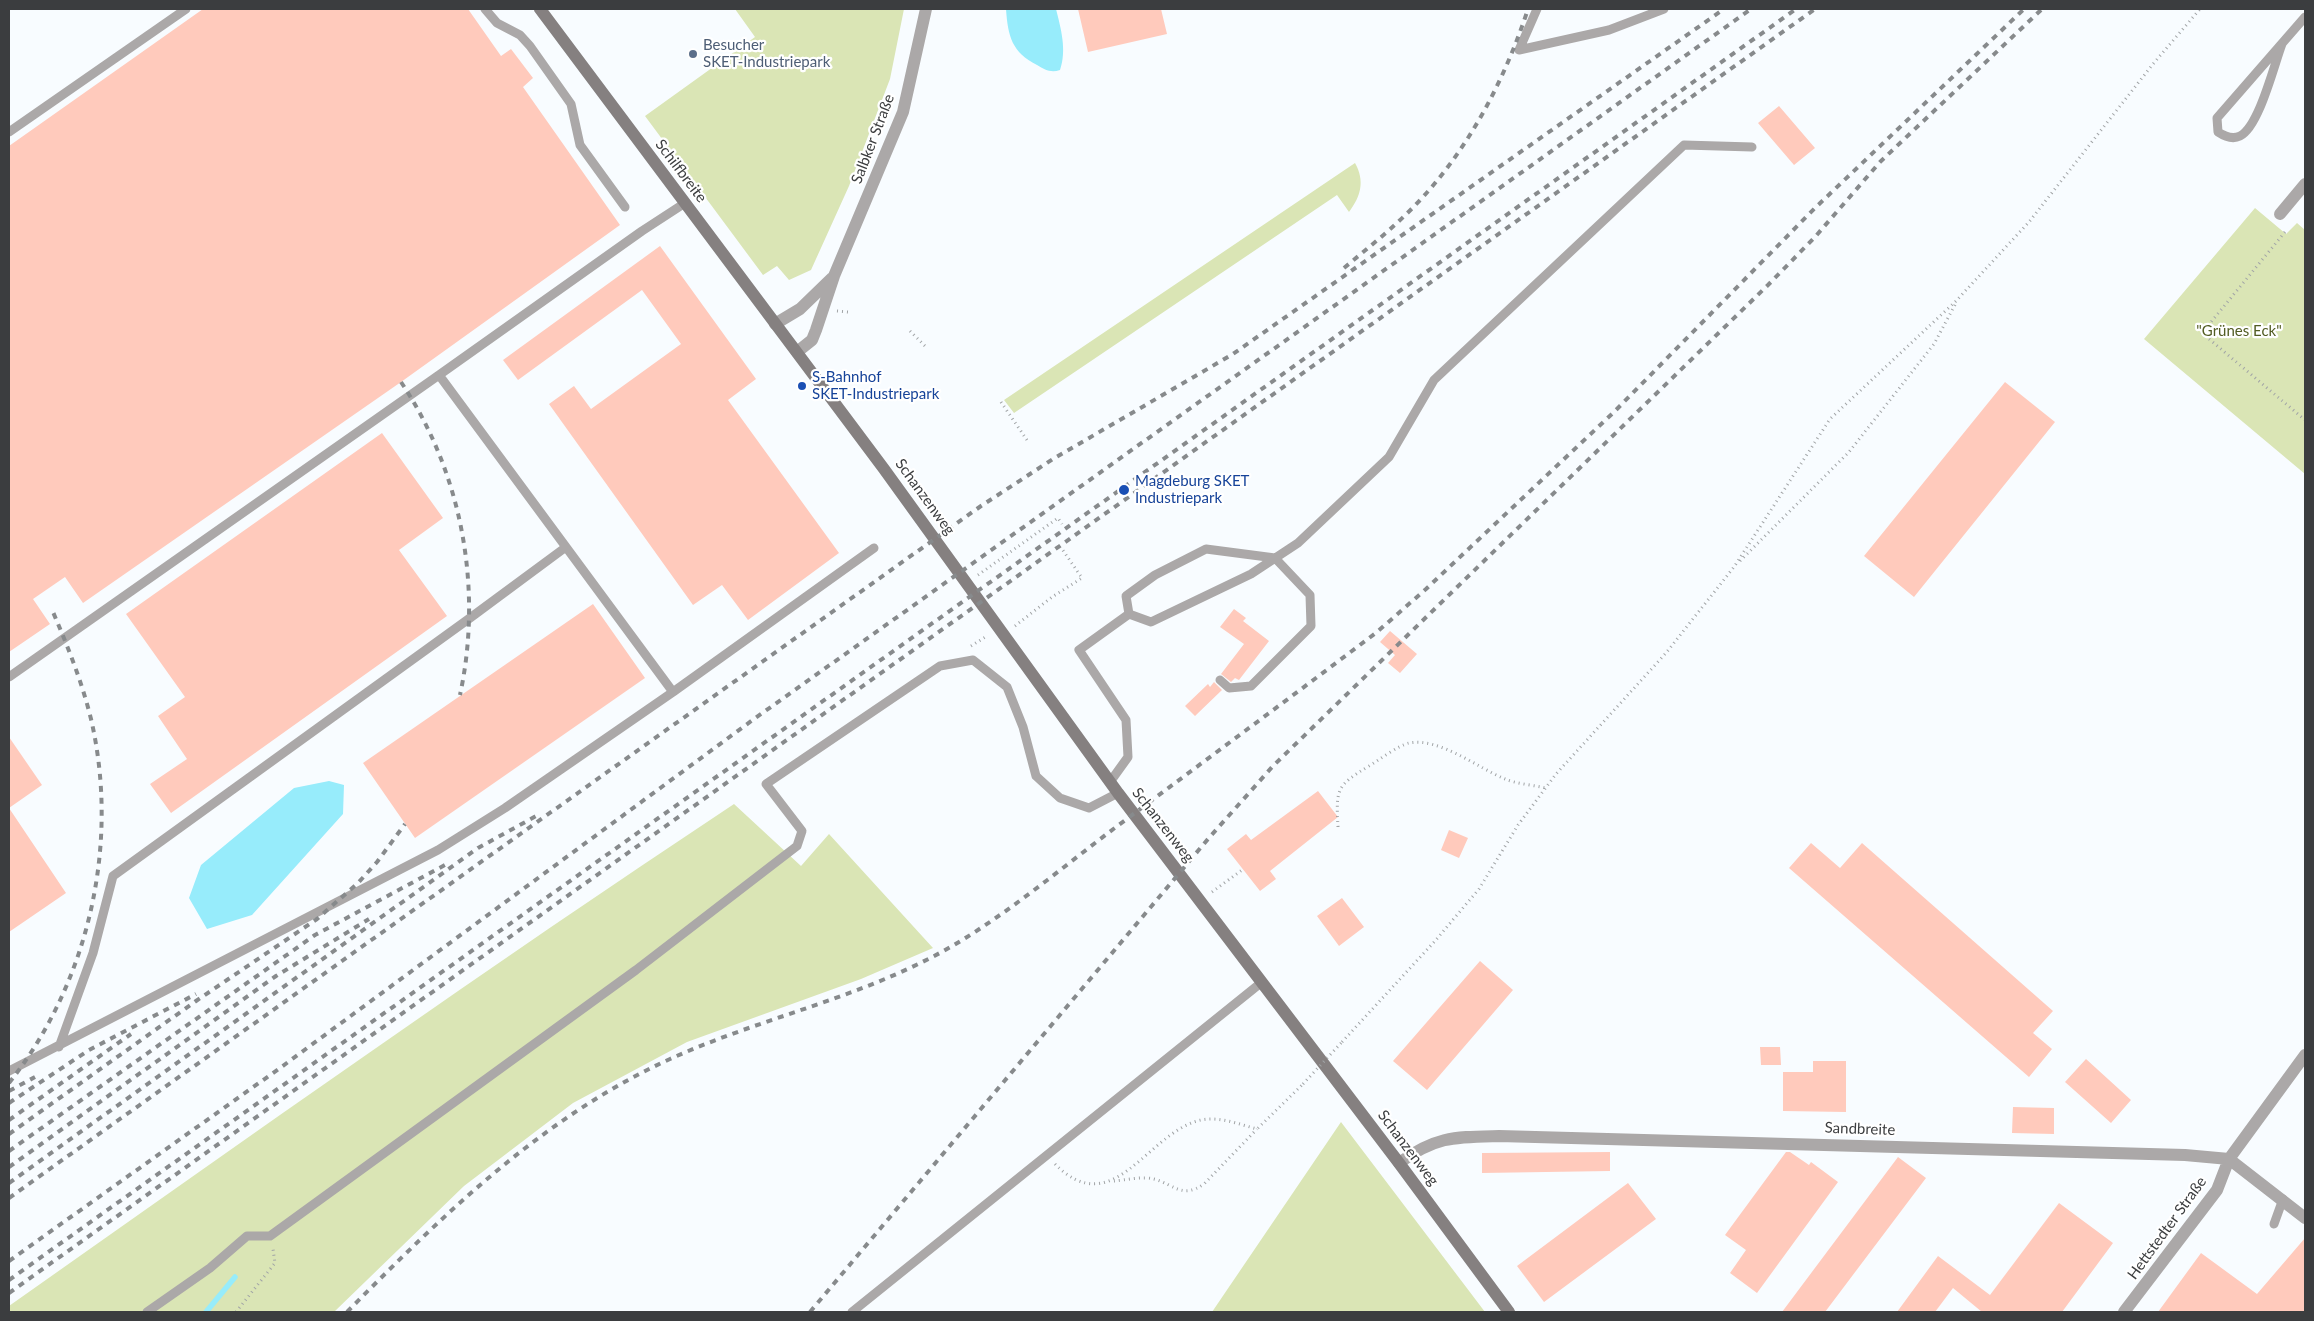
<!DOCTYPE html>
<meta charset="utf-8">
<style>
body{margin:0}
#map{position:relative;width:2314px;height:1321px;overflow:hidden;background:#f8fcff;font-family:Lato,sans-serif}
canvas{display:block}
.frame{position:absolute;inset:0;border:10px solid #3b3d3f;pointer-events:none}
</style>
<div id="map">
<canvas width="2314" height="1321"></canvas>
<div class="frame"></div>
</div>
<script>
const ctx = document.querySelector('canvas').getContext('2d');
ctx.lineJoin = 'round';
function fill(path, color) { ctx.fillStyle = color; ctx.fill(path, 'evenodd'); }
function strokePath(path, color, width, dash) { ctx.strokeStyle = color; ctx.lineWidth = width; ctx.lineCap = dash ? 'butt' : 'round'; ctx.setLineDash(dash || []); ctx.stroke(path); }
function write(font, color, halo, rows, align = 'center') {
  ctx.font = font + ' Lato,sans-serif'; ctx.lineWidth = 4.5; ctx.setLineDash([]); ctx.textBaseline = 'middle'; ctx.strokeStyle = halo; ctx.fillStyle = color; for (const [text, x, y, turn = 0] of rows) {
    ctx.save(); ctx.translate(x, y); ctx.rotate((+turn || 0) * Math.PI / 180); ctx.textAlign = isNaN(turn) ? turn : align; if (halo) ctx.strokeText(text, 0, 0); ctx.fillText(text, 0, 0); ctx.restore();
  }
}
fill(new Path2D(`
 M 735,9 L 904,9 L 890,79 L 849,186 L 811,270 L 789,280 L 777,266 L 763,275 L 645,116 L 755,37 Z
 M 1355,163 C 1365,181 1361,196 1349,212 L 1337,195 L 1014,413 L 1004,400 Z
 M 2255,208 L 2286,234 L 2297,223 L 2305,230 L 2305,474 L 2144,339 Z
 M 734,804 L 801,866 L 829,834 L 933,948 L 861,979 L 687,1042 L 573,1103 L 464,1186 L 334,1312 L 9,1312 L 9,1306 C 249,1137 489,966 734,804 Z
 M 1341,1122 L 1485,1312 L 1212,1312 Z`), '#dae5b5');
fill(new Path2D(`
 M 1006,9 L 1056,9 C 1061,29 1067,50 1060,70 C 1051,73 1045,70 1037,65 C 1012,52 1008,37 1006,9 Z
 M 329,781 L 344,785 L 343,814 L 252,915 L 207,929 L 189,898 L 201,865 L 294,788 Z`), '#97ecfb');
strokePath(new Path2D(`
 M 206,1312 L 235,1277`), '#97ecfb', 5.5);
fill(new Path2D(`
 M 203,9 L 468,9 L 501,56 L 511,49 L 533,78 L 523,87 L 620,225 L 401,382 L 83,603 L 65,577 L 33,599 L 50,624 L 9,652 L 9,146 Z
 M 1078,9 L 1161,9 L 1167,34 L 1088,52 Z
 M 1779,106 L 1815,148 L 1794,165 L 1758,123 Z
 M 660,246 L 756,379 L 728,400 L 839,553 L 748,620 L 722,585 L 693,605 L 549,404 L 574,386 L 591,409 L 681,344 L 642,290 L 518,380 L 503,360 Z
 M 2005,382 L 2055,422 L 1914,597 L 1864,556 Z
 M 382,433 L 443,518 L 399,550 L 447,616 L 171,813 L 150,784 L 187,759 L 158,716 L 185,697 L 126,614 Z
 M 593,604 L 645,678 L 415,838 L 363,763 Z
 M 1234,609 L 1246,618 L 1243,621 L 1269,641 L 1239,680 L 1235,678 L 1231,682 L 1221,674 L 1244,644 L 1220,627 Z
 M 1390,631 L 1417,654 L 1400,673 L 1388,663 L 1395,655 L 1380,642 Z
 M 1214,682 L 1222,690 L 1195,716 L 1185,706 L 1208,684 L 1210,687 Z
 M 9,737 L 42,785 L 9,808 L 66,893 L 9,932 Z
 M 1318,791 L 1338,817 L 1270,871 L 1276,879 L 1260,891 L 1227,849 L 1246,834 L 1251,840 Z
 M 1449,830 L 1468,838 L 1459,858 L 1441,850 Z
 M 1811,843 L 1840,868 L 1862,843 L 2053,1011 L 2033,1033 L 2052,1049 L 2029,1077 L 1789,868 Z
 M 1342,898 L 1364,927 L 1339,946 L 1317,916 Z
 M 1480,961 L 1513,990 L 1427,1090 L 1393,1061 Z
 M 1760,1047 L 1780,1047 L 1781,1065 L 1761,1065 Z
 M 2086,1059 L 2131,1100 L 2111,1123 L 2065,1082 Z
 M 1813,1061 L 1846,1061 L 1846,1112 L 1783,1111 L 1783,1072 L 1813,1072 Z
 M 2013,1107 L 2054,1108 L 2054,1134 L 2012,1133 Z
 M 1610,1152 L 1610,1171 L 1482,1173 L 1482,1153 Z
 M 1786,1152 L 1790,1152 L 1809,1165 L 1811,1162 L 1838,1182 L 1757,1293 L 1730,1273 L 1746,1250 L 1725,1235 Z
 M 1898,1157 L 1926,1178 L 1825,1312 L 1782,1312 Z
 M 1628,1183 L 1656,1219 L 1544,1302 L 1517,1266 Z
 M 2059,1203 L 2113,1243 L 2062,1312 L 1982,1312 L 1953,1288 L 1935,1312 L 1897,1312 L 1938,1256 L 1990,1295 Z
 M 2305,1238 L 2305,1312 L 2158,1312 L 2201,1253 L 2257,1294 Z`), '#ffcabc');
strokePath(new Path2D(`
 M 2285,232 L 2202,333 L 2305,420
 M 837,311 L 848,312
 M 910,331 L 925,346
 M 1001,402 L 1029,443
 M 1740,561 L 1849,452 L 1934,344 L 1956,303
 M 978,575 L 1058,518 L 1062,524
 M 1015,626 L 1052,597 L 1082,578 L 1062,549
 M 971,646 L 987,636
 M 1338,827 C 1336,789 1336,786 1369,766 C 1379,760 1399,745 1409,743 C 1439,737 1478,768 1505,779 C 1517,784 1533,785 1546,788
 M 1212,892 L 1242,870
 M 1342,1042 L 1435,941 L 1479,889 L 1518,825 L 1556,774 L 1666,653 L 1734,567 L 1830,419 L 1956,301 L 2029,222 L 2153,64 L 2200,9
 M 1055,1164 C 1112,1222 1146,1136 1197,1121 C 1217,1115 1238,1124 1257,1129 L 1303,1084
 M 1114,1181 C 1126,1180 1143,1176 1154,1179 C 1175,1185 1182,1199 1204,1184 L 1257,1129
 M 236,1312 L 275,1263 L 273,1249`), '#a1a4a6', 3, [1, 4]);
strokePath(new Path2D(`
 M 485,9 L 497,23 L 520,35 L 530,46 L 571,104 L 580,145 L 625,207
 M 2282,44 C 2274,65 2259,127 2240,136 C 2232,140 2224,136 2218,132 L 2217,118 L 2305,17
 M 1519,50 L 1609,30 L 1664,9
 M 1519,50 L 1537,9
 M 9,132 L 186,9
 M 685,203 L 642,231 L 439,375 L 673,692 L 874,548
 M 1129,614 L 1151,622 L 1251,574 L 1298,543 L 1389,457 L 1434,380 L 1684,145 L 1752,147
 M 1129,614 L 1126,596 L 1155,575 L 1206,549 L 1275,558 L 1310,595 L 1311,626 L 1251,686 L 1229,688 L 1220,680
 M 9,677 L 439,375
 M 1110,782 L 1128,757 L 1126,720 L 1079,650 L 1129,614
 M 59,1047 L 93,953 L 113,876 L 470,618 L 566,547
 M 9,1071 L 438,850 L 505,808 L 673,692
 M 2274,1224 L 2283,1199
 M 147,1312 L 210,1268 L 247,1236 L 270,1236 L 636,970 L 797,846 L 802,831 L 766,784 L 940,666 L 973,660 L 1007,687 L 1023,727 L 1036,776 L 1060,798 L 1089,808 L 1118,793
 M 852,1312 L 1262,982`), '#aba8a8', 9);
strokePath(new Path2D(`
 M 2280,214 L 2305,184
 M 775,324 L 800,309 L 832,278
 M 797,352 L 812,340 L 816,330 L 834,276 L 903,112 L 926,9
 M 1399,1163 C 1436,1136 1455,1137 1499,1136 L 2185,1155 L 2229,1159 L 2305,1218
 M 2124,1312 L 2217,1190 L 2229,1159 L 2305,1055`), '#aba8a8', 12);
strokePath(new Path2D(`
 M 540,9 L 884,469 L 1118,793 L 1399,1163 L 1509,1312`), '#858080', 12);
strokePath(new Path2D(`
 M 1344,268 C 1363,252 1382,237 1399,221 C 1461,164 1502,88 1528,9
 M 401,382 C 462,473 483,588 460,695
 M 9,1083 C 89,982 120,844 91,719 C 82,682 68,647 53,612
 M 9,1091 L 35,1077
 M 9,1103 L 89,1050 L 196,994
 M 9,1120 L 131,1034
 M 9,1134 L 196,1001 L 317,919 L 358,883 L 377,862 L 405,824
 M 9,1151 L 315,935 L 445,865
 M 9,1167 L 276,976 L 369,919
 M 9,1183 L 478,848 L 538,815
 M 9,1198 L 981,506 L 1053,459 L 1233,354 L 1724,9
 M 9,1261 L 280,1068 L 754,719 L 1751,9
 M 9,1280 L 1796,9
 M 9,1293 L 1815,9
 M 347,1312 C 444,1214 543,1117 670,1059 C 765,1016 863,998 954,945 C 1011,911 1063,867 1116,827 C 1203,762 1290,698 1377,632 L 1426,589 L 1614,412 L 1815,208 L 2024,9
 M 810,1312 L 1208,839 L 1273,766 L 1768,285 L 1815,237 L 1880,162 L 2042,9`), '#878a8c', 4, [6, 6]);
strokePath(new Path2D(`
 M 1303,1084 L 1342,1042`), '#a1a4a6', 3, [1, 4]);
for (const [x, y, r, color] of [
 [693,54,5,"#5c6f8a"],
 [802,386,5,"#1a4fb4"],
 [1124,490,6,"#1a4fb4"]
]) { const dot = new Path2D(); dot.arc(x, y, r, 0, 2 * Math.PI); ctx.fillStyle = color; ctx.fill(dot); strokePath(dot, '#fff', 2); }
write('15px', '#4e5e75', '#fff', [
 ["Besucher",703,45],
 ["SKET-Industriepark",703,62]
], 'left');
write('15px', '#3b3d3f', '#fff', [
 ["Salbker Straße",873,139,-69],
 ["Schilfbreite",681,171,53],
 ["Schanzenweg",925,497,54],
 ["Schanzenweg",1163,825,52],
 ["Sandbreite",1860,1129,2],
 ["Schanzenweg",1408,1148,53],
 ["Hettstedter Straße",2167,1228,-54]
]);
write('15px', '#525c23', '#fff', [
 ["\"Grünes Eck\"",2239,331]
]);
write('15px', '#164399', '#fff', [
 ["S-Bahnhof",812,377],
 ["SKET-Industriepark",812,394],
 ["Magdeburg SKET",1135,481],
 ["Industriepark",1135,498]
], 'left');
</script>
